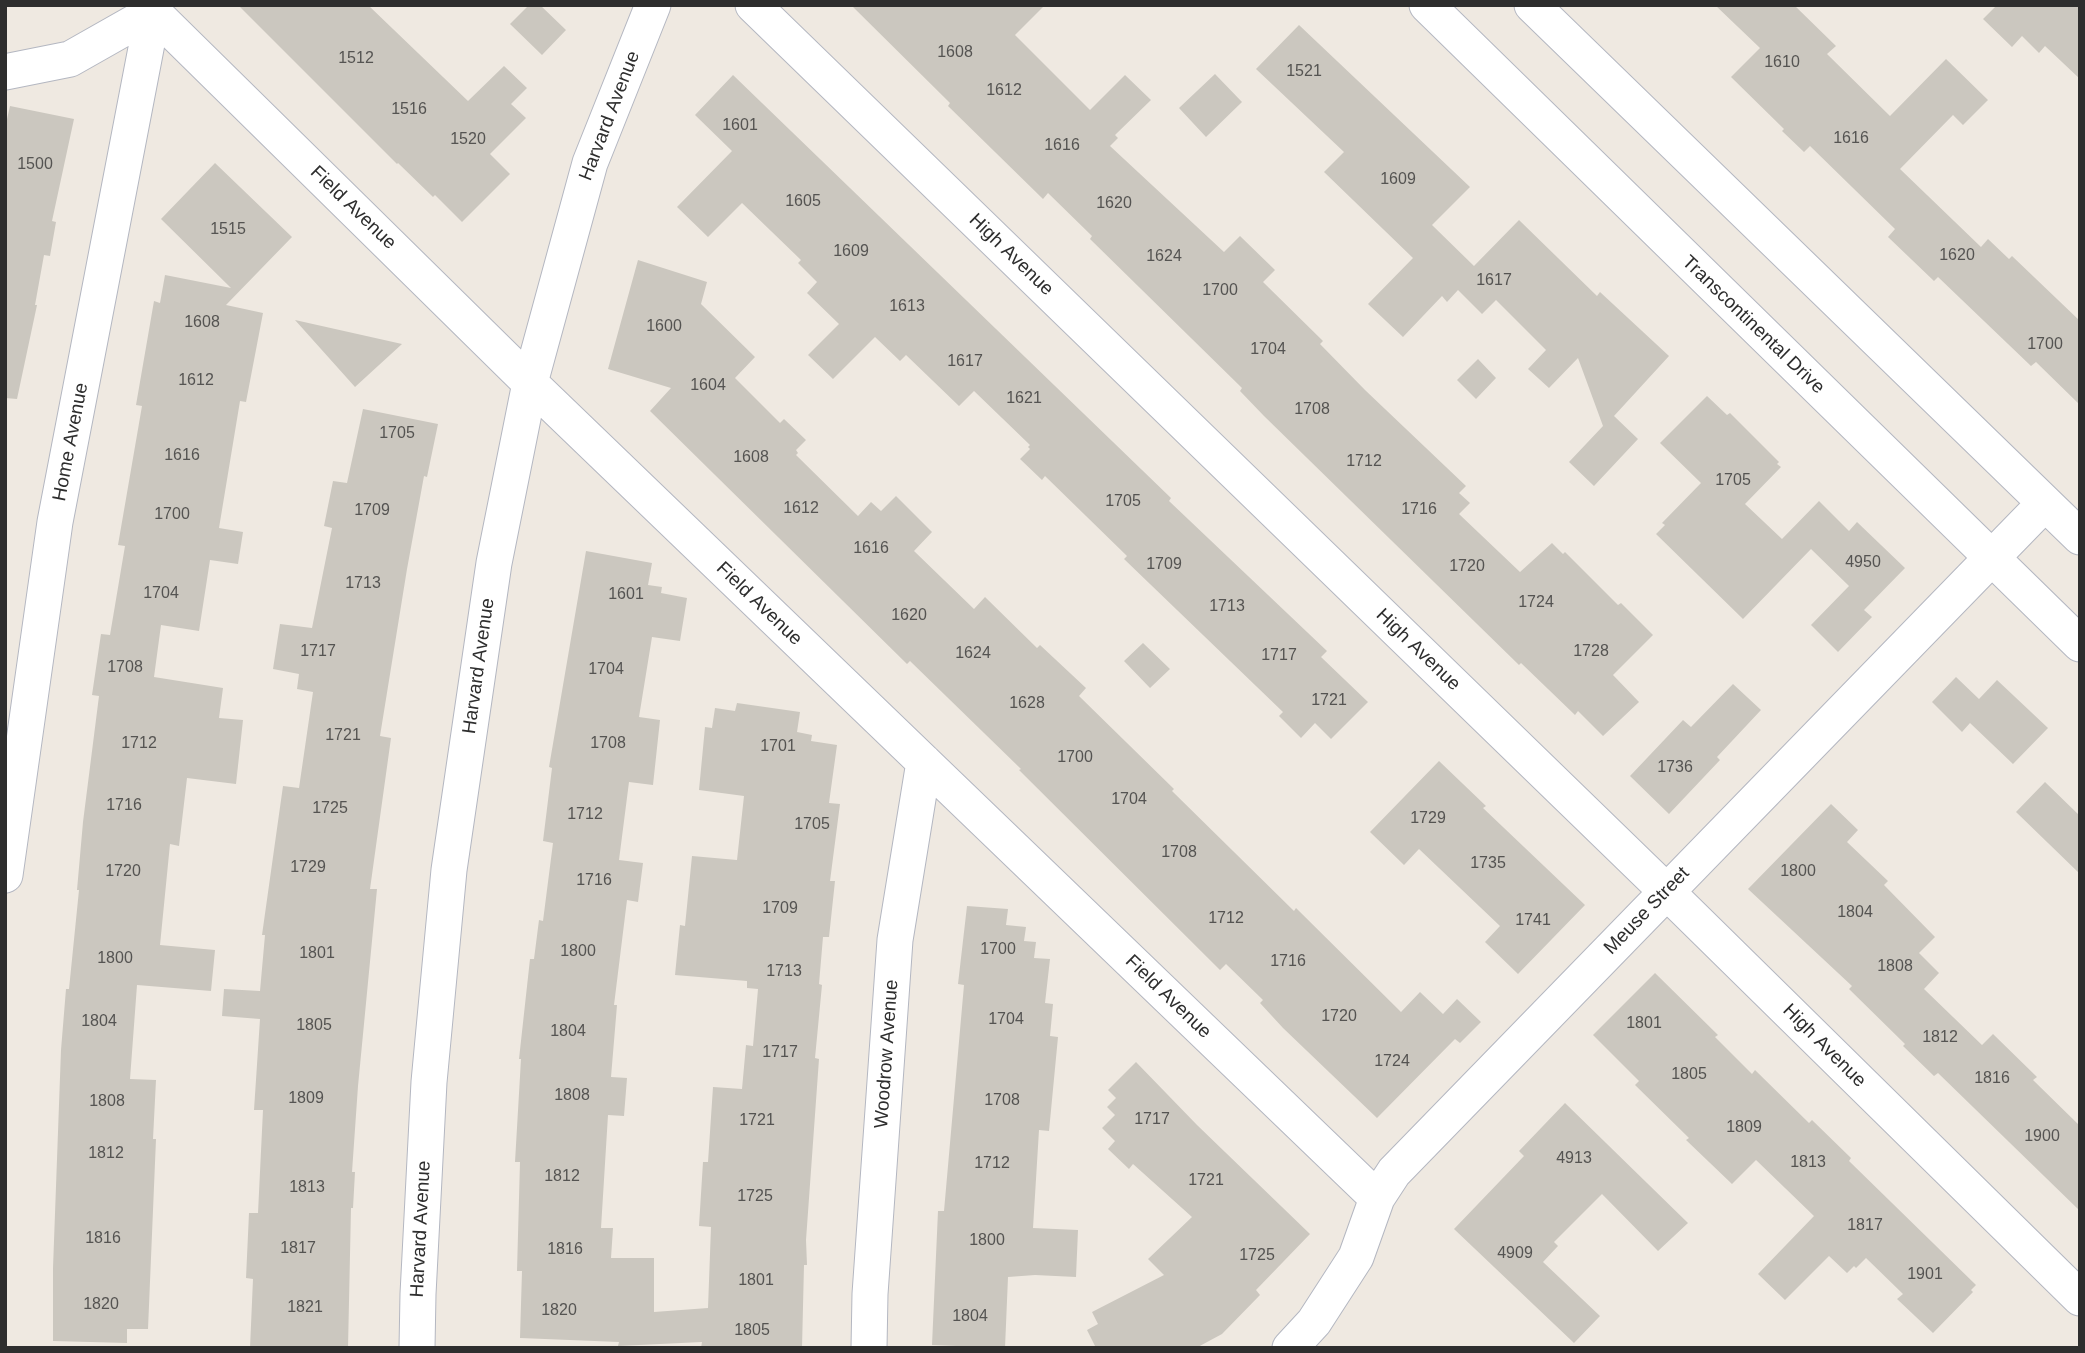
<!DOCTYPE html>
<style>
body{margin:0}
#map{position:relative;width:2085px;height:1353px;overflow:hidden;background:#efe9e1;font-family:Helvetica,sans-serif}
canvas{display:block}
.frame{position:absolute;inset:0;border:7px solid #2e2e2e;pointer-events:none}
</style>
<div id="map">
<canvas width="2085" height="1353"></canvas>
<div class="frame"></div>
</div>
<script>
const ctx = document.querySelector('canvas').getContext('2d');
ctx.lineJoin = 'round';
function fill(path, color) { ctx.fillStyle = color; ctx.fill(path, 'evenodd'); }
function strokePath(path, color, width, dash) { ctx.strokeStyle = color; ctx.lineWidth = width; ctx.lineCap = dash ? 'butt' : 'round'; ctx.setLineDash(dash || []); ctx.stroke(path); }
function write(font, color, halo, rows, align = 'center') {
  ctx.font = font + ' Helvetica,sans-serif'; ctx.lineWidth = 7; ctx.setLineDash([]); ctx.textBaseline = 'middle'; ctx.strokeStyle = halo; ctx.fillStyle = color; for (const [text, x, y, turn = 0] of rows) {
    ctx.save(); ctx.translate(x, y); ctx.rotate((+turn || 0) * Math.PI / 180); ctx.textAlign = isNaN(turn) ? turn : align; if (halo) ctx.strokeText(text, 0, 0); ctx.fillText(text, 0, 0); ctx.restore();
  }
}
fill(new Path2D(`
 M 238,5 L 368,5 L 468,101 L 504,66 L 527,88 L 511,104 L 526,118 L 490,154 L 510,174 L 462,222 L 435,195 L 433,197 L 398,163 L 397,164 Z
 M 529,5 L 540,5 L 566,30 L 542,55 L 510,24 Z
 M 851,5 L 1045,5 L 1015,35 L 1090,110 L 1125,75 L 1151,100 L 1115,135 L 1118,138 L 1110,146 L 1224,252 L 1240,236 L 1275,270 L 1263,282 L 1323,341 L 1320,344 L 1365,390 L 1466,486 L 1459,493 L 1470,503 L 1459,514 L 1520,572 L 1552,543 L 1563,554 L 1565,552 L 1618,605 L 1621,603 L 1653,635 L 1613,675 L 1639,702 L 1603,736 L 1578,711 L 1575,715 L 1521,663 L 1519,665 L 1264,416 L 1240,391 L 1242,388 L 1090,239 L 1092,236 L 1048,193 L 1043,199 L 948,106 L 950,103 Z
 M 1715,5 L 1794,5 L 1836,46 L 1827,54 L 1890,116 L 1946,59 L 1988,100 L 1963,125 L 1953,115 L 1900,169 L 1981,247 L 1988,239 L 2009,259 L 2012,256 L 2080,321 L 2080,405 L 2036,362 L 2031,366 L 1938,277 L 1934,281 L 1888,237 L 1895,229 L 1810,146 L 1804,152 L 1782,131 L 1784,129 L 1731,77 L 1760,48 Z
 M 1997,5 L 2080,5 L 2080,79 L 2045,46 L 2039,53 L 2022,36 L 2012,47 L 1983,19 Z
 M 1299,25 L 1470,187 L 1432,225 L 1474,266 L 1519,220 L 1597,296 L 1600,292 L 1669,356 L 1614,416 L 1638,439 L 1594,486 L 1569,462 L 1603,426 L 1578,358 L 1549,388 L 1528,369 L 1546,350 L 1496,300 L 1482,314 L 1458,290 L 1447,302 L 1442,296 L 1403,337 L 1368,304 L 1413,258 L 1324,172 L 1344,152 L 1256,69 Z
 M 1215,74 L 1242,102 L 1206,137 L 1179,108 Z
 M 733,75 L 1171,498 L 1169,501 L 1327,651 L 1321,657 L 1368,702 L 1331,739 L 1315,723 L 1301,738 L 1279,716 L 1283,712 L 1124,559 L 1127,556 L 1045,476 L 1042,480 L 1020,459 L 1030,449 L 1028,447 L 1030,445 L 974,391 L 959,406 L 906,355 L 900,361 L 875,337 L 833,379 L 808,355 L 839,324 L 807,293 L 817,282 L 798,263 L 801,260 L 742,203 L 708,237 L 677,207 L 732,151 L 695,115 Z
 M 10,106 L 74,119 L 52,221 L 56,222 L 50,256 L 44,255 L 35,305 L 37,305 L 17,399 L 5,398 L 5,128 Z
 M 215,163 L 292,237 L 226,305 L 263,313 L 246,402 L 240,401 L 219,528 L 243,532 L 238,564 L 210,560 L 199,631 L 161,625 L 154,677 L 223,688 L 219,718 L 243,720 L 236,784 L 187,778 L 179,846 L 170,844 L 160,945 L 215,950 L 211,991 L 137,985 L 130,1079 L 156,1080 L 153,1139 L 156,1139 L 148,1329 L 127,1329 L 127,1343 L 53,1341 L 53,1268 L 61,1050 L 66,989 L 69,989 L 79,890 L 77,890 L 83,822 L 99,696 L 92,695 L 101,634 L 110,635 L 125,546 L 118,545 L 142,406 L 136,405 L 154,301 L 160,303 L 165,275 L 231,288 L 161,219 Z
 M 638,260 L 707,282 L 701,304 L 755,357 L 735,378 L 780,423 L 784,419 L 806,440 L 796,450 L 798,453 L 796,455 L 858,516 L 871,502 L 881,511 L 896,496 L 932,532 L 914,551 L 974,609 L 985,597 L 1037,648 L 1040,645 L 1086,688 L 1079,696 L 1174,789 L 1172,791 L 1294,911 L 1296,908 L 1401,1012 L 1420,992 L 1443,1014 L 1457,999 L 1481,1022 L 1460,1043 L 1455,1039 L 1377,1118 L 1283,1028 L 1260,1003 L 1263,1000 L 1226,964 L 1220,970 L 1019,770 L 1021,769 L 910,661 L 907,664 L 650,411 L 671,388 L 608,369 Z
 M 295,320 L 402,344 L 355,387 Z
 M 1478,359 L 1496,378 L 1476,399 L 1457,380 Z
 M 1707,396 L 1727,415 L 1730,413 L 1779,462 L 1777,464 L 1781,467 L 1745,504 L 1782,539 L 1819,501 L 1849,531 L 1857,522 L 1905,568 L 1864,610 L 1872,617 L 1838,652 L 1811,625 L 1849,586 L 1811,549 L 1743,619 L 1656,534 L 1665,525 L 1662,523 L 1701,483 L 1660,443 Z
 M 363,409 L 438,424 L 427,477 L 424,476 L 407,569 L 380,736 L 391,738 L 370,889 L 377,889 L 358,1086 L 352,1172 L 355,1172 L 353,1208 L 351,1208 L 348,1348 L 250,1348 L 253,1279 L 246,1278 L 249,1213 L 258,1213 L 263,1110 L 254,1110 L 260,1019 L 222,1016 L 224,989 L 260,991 L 265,935 L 262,935 L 283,786 L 299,788 L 313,692 L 297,689 L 299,674 L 273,669 L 280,624 L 312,628 L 332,528 L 324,526 L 333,481 L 347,483 Z
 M 586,551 L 652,563 L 648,585 L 662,587 L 661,593 L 687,598 L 680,641 L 652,637 L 639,717 L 660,720 L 653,785 L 629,782 L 619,860 L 643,863 L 638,902 L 627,900 L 614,1005 L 617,1005 L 611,1077 L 627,1078 L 624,1116 L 608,1115 L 601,1228 L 613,1228 L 611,1258 L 654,1258 L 654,1312 L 708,1308 L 711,1227 L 699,1226 L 703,1162 L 708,1162 L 713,1087 L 742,1089 L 746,1045 L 753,1046 L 758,989 L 747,988 L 747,981 L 675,975 L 680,925 L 685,926 L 692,856 L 737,860 L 744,796 L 699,790 L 705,727 L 712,728 L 715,708 L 735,711 L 737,703 L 800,712 L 797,732 L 812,735 L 811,741 L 837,745 L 829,803 L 840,804 L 830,881 L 835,881 L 829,937 L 823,937 L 819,984 L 822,985 L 815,1058 L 819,1059 L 806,1240 L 807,1265 L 804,1265 L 802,1348 L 701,1348 L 702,1342 L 618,1346 L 619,1342 L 520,1338 L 522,1271 L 517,1271 L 520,1162 L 515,1162 L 521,1059 L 519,1059 L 530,959 L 534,959 L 539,920 L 543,921 L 553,843 L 543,841 L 552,768 L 549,767 Z
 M 1143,643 L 1170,669 L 1150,688 L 1124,661 Z
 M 1956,677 L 1979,699 L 1997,680 L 2048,728 L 2013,764 L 1970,723 L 1962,732 L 1932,702 Z
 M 1733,684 L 1761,710 L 1717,757 L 1720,760 L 1669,814 L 1630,776 L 1683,720 L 1691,727 Z
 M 1439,761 L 1486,806 L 1483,808 L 1585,905 L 1518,974 L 1485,942 L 1500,926 L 1419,849 L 1404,865 L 1370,832 Z
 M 2045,782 L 2080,816 L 2080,874 L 2016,812 Z
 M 1831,804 L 1858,830 L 1847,842 L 1888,881 L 1884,885 L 1935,937 L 1919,953 L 1939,973 L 1924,989 L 1982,1045 L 1993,1034 L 2037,1077 L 2033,1080 L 2080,1126 L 2080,1211 L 1938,1073 L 1934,1076 L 1903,1046 L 1905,1044 L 1849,989 L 1852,986 L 1748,889 Z
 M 967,906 L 1008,909 L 1006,925 L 1026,927 L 1024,941 L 1036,942 L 1034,958 L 1050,959 L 1045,1003 L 1053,1004 L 1050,1036 L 1058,1037 L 1049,1131 L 1039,1130 L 1033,1228 L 1078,1230 L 1076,1277 L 1035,1275 L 1008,1277 L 1005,1348 L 932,1345 L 938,1211 L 944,1211 L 964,985 L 958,984 Z
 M 1655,973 L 1718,1035 L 1715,1037 L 1752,1074 L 1755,1070 L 1809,1123 L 1812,1120 L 1851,1158 L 1849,1161 L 1976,1285 L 1971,1290 L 1973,1292 L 1933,1333 L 1897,1299 L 1903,1294 L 1866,1258 L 1856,1268 L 1854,1266 L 1847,1273 L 1829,1256 L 1785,1300 L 1758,1274 L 1814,1216 L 1756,1160 L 1732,1184 L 1686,1140 L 1689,1138 L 1635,1085 L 1639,1081 L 1593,1035 Z
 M 1136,1062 L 1197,1125 L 1310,1234 L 1256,1290 L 1260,1295 L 1222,1334 L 1196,1348 L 1096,1348 L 1087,1330 L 1098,1324 L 1092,1312 L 1164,1275 L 1148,1259 L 1192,1217 L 1133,1164 L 1129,1169 L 1108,1149 L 1115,1141 L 1102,1128 L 1115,1115 L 1107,1107 L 1116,1098 L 1108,1090 Z
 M 1565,1103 L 1688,1223 L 1658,1251 L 1602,1194 L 1554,1242 L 1558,1246 L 1543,1262 L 1600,1316 L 1574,1343 L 1454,1229 L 1524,1156 L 1519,1151 Z`), '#cbc7bf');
const minor = new Path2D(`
 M 146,5 L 530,383 L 1377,1198
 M 753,5 L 1666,891 L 2080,1298
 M 1427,5 L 2080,644
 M 1532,5 L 2080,537
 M 5,72 L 70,59 L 153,12
 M 5,875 L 55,522 L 153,12
 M 417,1348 L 418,1294 L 429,1082 L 449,870 L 494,563 L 530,383 L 590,163 L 653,5
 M 869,1348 L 870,1294 L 895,940 L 924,762
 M 1290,1348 L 1314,1322 L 1356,1257 L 1377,1198 L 1394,1172 L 2045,503`);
strokePath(minor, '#b4b7c1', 37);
strokePath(minor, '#fff', 35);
write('16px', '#555452', null, [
 ["1608",955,53],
 ["1512",356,59],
 ["1610",1782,63],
 ["1521",1304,72],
 ["1612",1004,91],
 ["1516",409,110],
 ["1601",740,126],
 ["1616",1851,139],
 ["1520",468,140],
 ["1616",1062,146],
 ["1500",35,165],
 ["1609",1398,180],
 ["1605",803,202],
 ["1620",1114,204],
 ["1515",228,230],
 ["1609",851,252],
 ["1620",1957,256],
 ["1624",1164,257],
 ["1617",1494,281],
 ["1700",1220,291],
 ["1613",907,307],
 ["1608",202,323],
 ["1600",664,327],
 ["1700",2045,345],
 ["1704",1268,350],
 ["1617",965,362],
 ["1612",196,381],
 ["1604",708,386],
 ["1621",1024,399],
 ["1708",1312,410],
 ["1705",397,434],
 ["1616",182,456],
 ["1608",751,458],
 ["1712",1364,462],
 ["1705",1733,481],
 ["1705",1123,502],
 ["1612",801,509],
 ["1716",1419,510],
 ["1709",372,511],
 ["1700",172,515],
 ["1616",871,549],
 ["4950",1863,563],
 ["1709",1164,565],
 ["1720",1467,567],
 ["1713",363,584],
 ["1704",161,594],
 ["1601",626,595],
 ["1724",1536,603],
 ["1713",1227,607],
 ["1620",909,616],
 ["1717",318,652],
 ["1728",1591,652],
 ["1624",973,654],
 ["1717",1279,656],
 ["1708",125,668],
 ["1704",606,670],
 ["1721",1329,701],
 ["1628",1027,704],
 ["1721",343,736],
 ["1712",139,744],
 ["1708",608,744],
 ["1701",778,747],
 ["1700",1075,758],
 ["1736",1675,768],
 ["1704",1129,800],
 ["1716",124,806],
 ["1725",330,809],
 ["1712",585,815],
 ["1729",1428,819],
 ["1705",812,825],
 ["1708",1179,853],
 ["1735",1488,864],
 ["1729",308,868],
 ["1720",123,872],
 ["1800",1798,872],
 ["1716",594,881],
 ["1709",780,909],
 ["1804",1855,913],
 ["1712",1226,919],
 ["1741",1533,921],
 ["1700",998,950],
 ["1800",578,952],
 ["1801",317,954],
 ["1800",115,959],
 ["1716",1288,962],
 ["1808",1895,967],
 ["1713",784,972],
 ["1720",1339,1017],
 ["1704",1006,1020],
 ["1804",99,1022],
 ["1801",1644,1024],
 ["1805",314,1026],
 ["1804",568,1032],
 ["1812",1940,1038],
 ["1717",780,1053],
 ["1724",1392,1062],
 ["1805",1689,1075],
 ["1816",1992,1079],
 ["1808",572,1096],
 ["1809",306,1099],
 ["1708",1002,1101],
 ["1808",107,1102],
 ["1717",1152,1120],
 ["1721",757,1121],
 ["1809",1744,1128],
 ["1900",2042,1137],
 ["1812",106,1154],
 ["4913",1574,1159],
 ["1813",1808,1163],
 ["1712",992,1164],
 ["1812",562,1177],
 ["1721",1206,1181],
 ["1813",307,1188],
 ["1725",755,1197],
 ["1817",1865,1226],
 ["1816",103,1239],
 ["1800",987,1241],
 ["1817",298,1249],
 ["1816",565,1250],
 ["4909",1515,1254],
 ["1725",1257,1256],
 ["1901",1925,1275],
 ["1801",756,1281],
 ["1820",101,1305],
 ["1821",305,1308],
 ["1820",559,1311],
 ["1804",970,1317],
 ["1805",752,1331]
]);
write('19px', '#2e2e2e', '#fff', [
 ["Harvard Avenue",610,116,-69],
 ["Field Avenue",353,208,44],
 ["High Avenue",1011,255,44],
 ["Transcontinental Drive",1753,325,44],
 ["Home Avenue",71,442,-79],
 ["Field Avenue",759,604,44],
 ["High Avenue",1418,650,44],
 ["Harvard Avenue",479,666,-82],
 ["Meuse Street",1647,911,-46],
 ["Field Avenue",1168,997,44],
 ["High Avenue",1824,1046,45],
 ["Woodrow Avenue",887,1054,-86],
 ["Harvard Avenue",421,1229,-87]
]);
</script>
